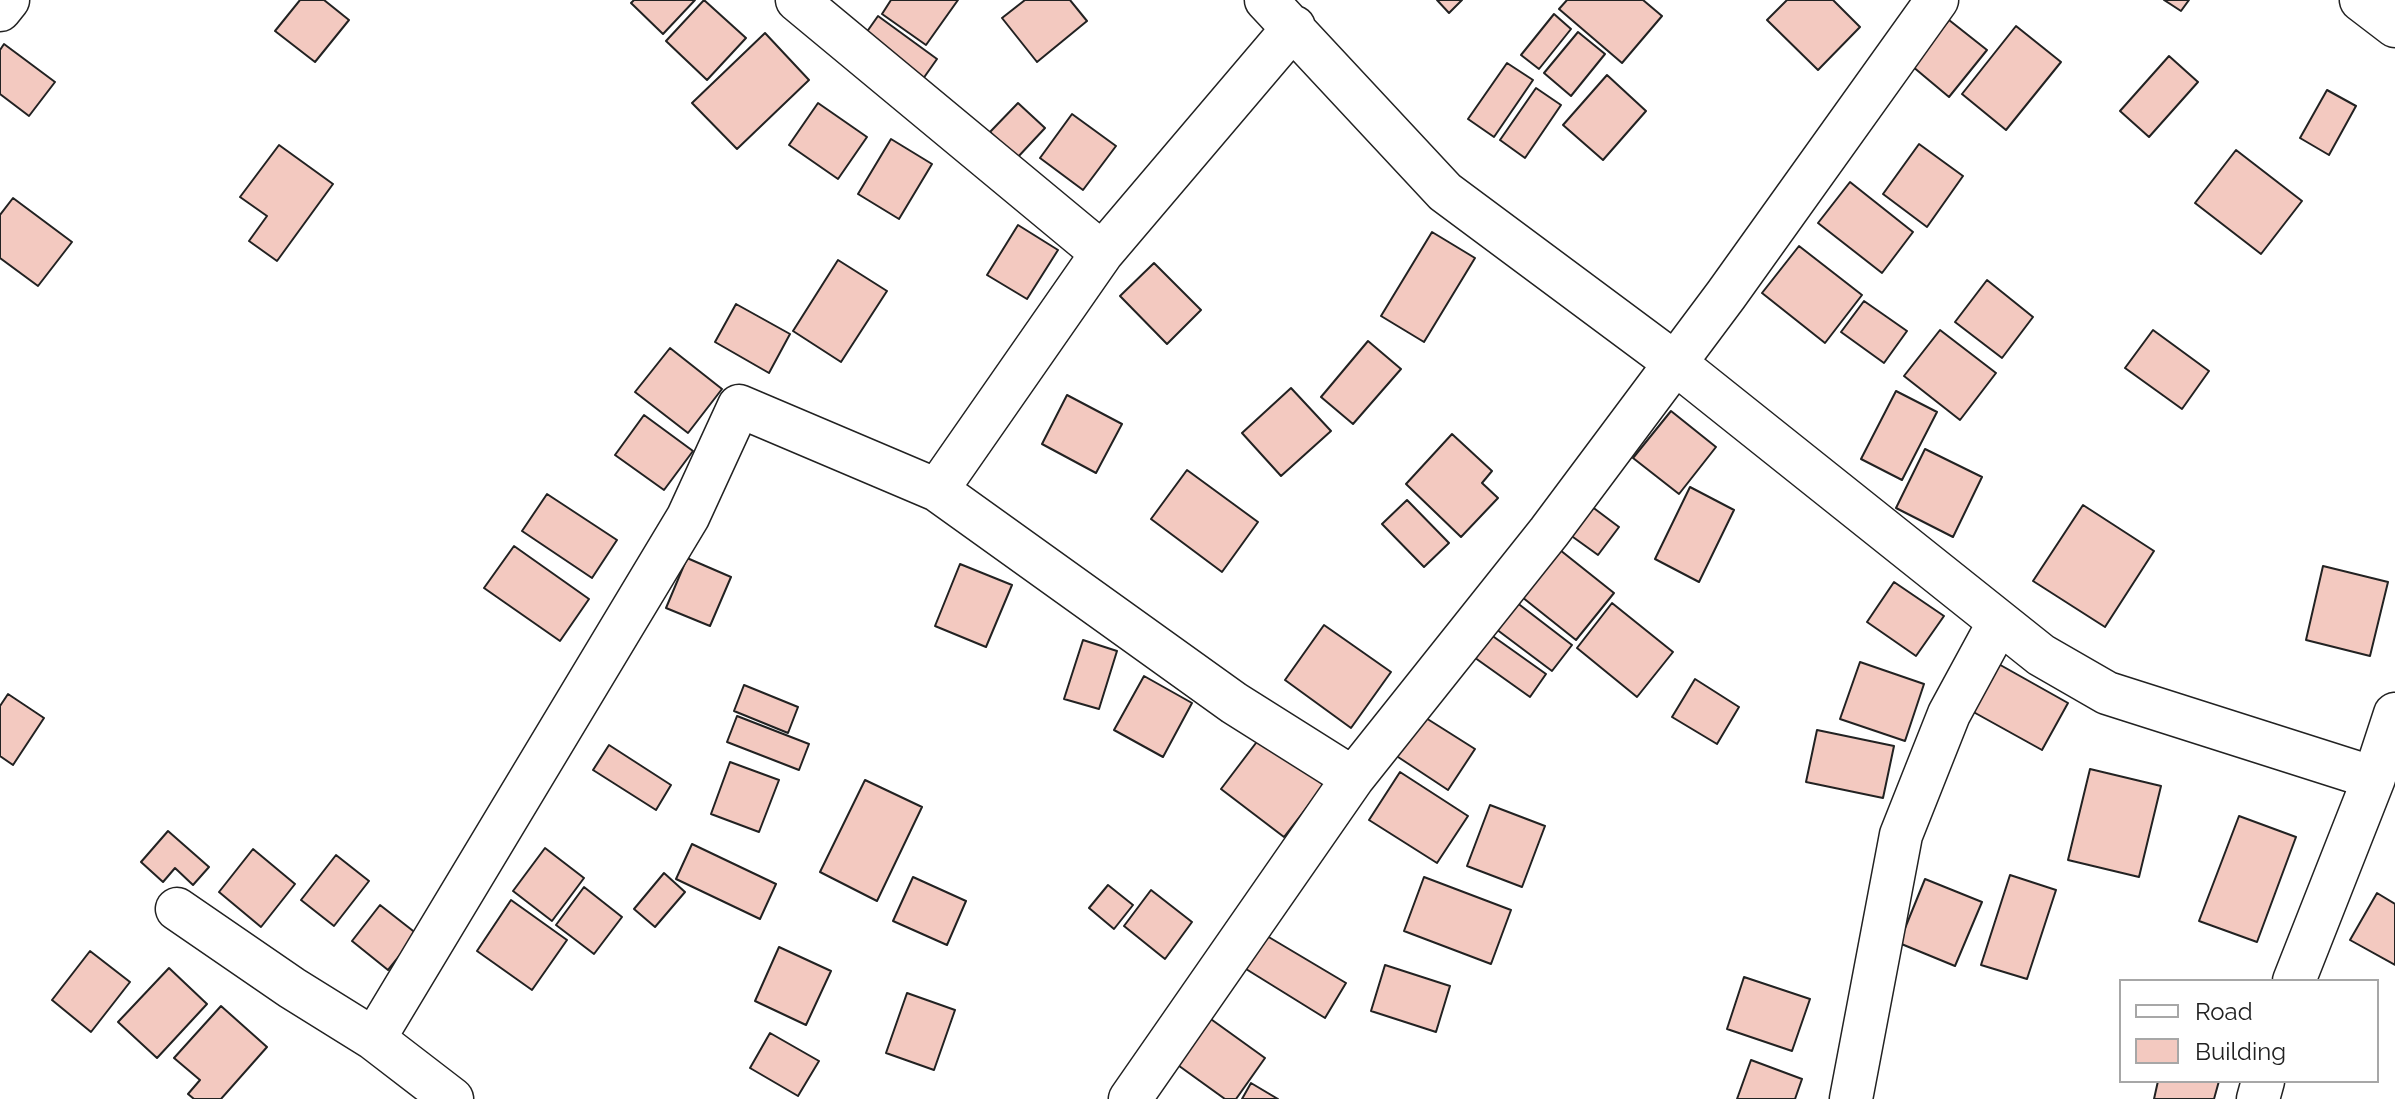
<!DOCTYPE html>
<style>
body{margin:0}
#map{position:relative;width:2395px;height:1099px;overflow:hidden;background:#fff;font-family:Raleway,sans-serif}
canvas{display:block}
.legend{position:absolute;left:2119px;top:979px;width:260px;height:104px;box-sizing:border-box;background:#fff;border:2px solid #a7a7a7;margin:0;padding:10px 14px;list-style:none;font-size:24px;color:#222}
.legend li{display:flex;align-items:center;gap:16px;height:40px}
.legend b{width:40px;border:2px solid #a7a7a7}
</style>
<div id="map">
<canvas width="2395" height="1099"></canvas>
<ul class="legend">
<li><b style="height:10px;background:#fff"></b>Road</li>
<li><b style="height:22px;background:#f3c9c0"></b>Building</li>
</ul>
</div>
<script>
const ctx = document.querySelector('canvas').getContext('2d');
ctx.lineJoin = 'round';
function fill(path, color) { ctx.fillStyle = color; ctx.fill(path, 'evenodd'); }
function strokePath(path, color, width, dash) { ctx.strokeStyle = color; ctx.lineWidth = width; ctx.lineCap = dash ? 'butt' : 'round'; ctx.setLineDash(dash || []); ctx.stroke(path); }
const building = new Path2D(`
 M 300,0 L 324,0 L 349,20 L 315,62 L 275,31 Z
 M 634,0 L 695,0 L 663,34 L 631,3 Z
 M 704,0 L 746,38 L 707,80 L 666,41 Z
 M 891,0 L 958,0 L 926,45 L 882,14 Z
 M 1025,0 L 1070,0 L 1087,21 L 1037,62 L 1002,18 Z
 M 1437,0 L 1462,0 L 1449,13 Z
 M 1567,0 L 1643,0 L 1662,16 L 1622,63 L 1559,9 Z
 M 1787,0 L 1833,0 L 1860,27 L 1818,70 L 1767,20 Z
 M 2164,0 L 2189,0 L 2181,11 Z
 M 1554,14 L 1571,29 L 1539,69 L 1521,55 Z
 M 878,16 L 937,59 L 918,86 L 859,43 Z
 M 1949,20 L 1987,50 L 1949,97 L 1912,66 Z
 M 2016,26 L 2061,62 L 2006,130 L 1962,94 Z
 M 1578,32 L 1605,54 L 1571,96 L 1544,73 Z
 M 765,33 L 809,80 L 737,149 L 692,103 Z
 M 4,44 L 55,82 L 29,116 L 0,94 L 0,50 Z
 M 2169,56 L 2198,82 L 2149,137 L 2120,111 Z
 M 1507,63 L 1533,80 L 1494,137 L 1468,119 Z
 M 1607,75 L 1646,111 L 1603,160 L 1563,125 Z
 M 1536,88 L 1561,105 L 1525,158 L 1500,140 Z
 M 2327,90 L 2356,106 L 2329,155 L 2300,138 Z
 M 818,103 L 867,137 L 838,179 L 789,145 Z
 M 1018,103 L 1045,128 L 1017,158 L 990,132 Z
 M 1072,114 L 1116,146 L 1083,190 L 1040,158 Z
 M 891,139 L 932,164 L 899,219 L 858,194 Z
 M 1919,144 L 1963,176 L 1927,227 L 1883,194 Z
 M 279,145 L 333,184 L 277,261 L 249,241 L 267,216 L 240,197 Z
 M 2236,150 L 2302,201 L 2261,254 L 2195,203 Z
 M 1850,182 L 1913,232 L 1882,273 L 1818,223 Z
 M 13,198 L 72,242 L 38,286 L 0,258 L 0,215 Z
 M 1018,225 L 1058,250 L 1027,299 L 987,275 Z
 M 1432,232 L 1475,258 L 1424,342 L 1381,316 Z
 M 1799,246 L 1862,295 L 1825,343 L 1762,293 Z
 M 838,260 L 887,291 L 841,362 L 793,331 Z
 M 1154,263 L 1201,310 L 1167,344 L 1120,296 Z
 M 1987,280 L 2033,317 L 2002,358 L 1955,322 Z
 M 1864,301 L 1907,331 L 1884,363 L 1841,332 Z
 M 736,304 L 790,334 L 769,373 L 715,342 Z
 M 1940,330 L 1996,373 L 1960,420 L 1904,376 Z
 M 2153,330 L 2209,371 L 2182,409 L 2125,368 Z
 M 1368,341 L 1401,369 L 1353,424 L 1321,397 Z
 M 670,348 L 722,389 L 688,433 L 635,392 Z
 M 1291,388 L 1331,431 L 1281,476 L 1242,433 Z
 M 1896,391 L 1937,412 L 1902,480 L 1861,459 Z
 M 1067,395 L 1122,424 L 1096,473 L 1042,444 Z
 M 1671,411 L 1716,447 L 1679,494 L 1633,458 Z
 M 644,415 L 693,451 L 664,490 L 615,455 Z
 M 1452,434 L 1492,471 L 1482,483 L 1498,498 L 1461,537 L 1406,484 Z
 M 1925,449 L 1982,477 L 1953,537 L 1896,508 Z
 M 1187,470 L 1258,522 L 1222,572 L 1151,519 Z
 M 1690,487 L 1734,510 L 1699,582 L 1655,559 Z
 M 547,494 L 617,540 L 592,578 L 522,531 Z
 M 1407,500 L 1449,543 L 1424,567 L 1382,524 Z
 M 1587,503 L 1619,527 L 1598,555 L 1566,532 Z
 M 2083,505 L 2154,551 L 2105,627 L 2033,581 Z
 M 514,546 L 589,599 L 560,641 L 484,588 Z
 M 1560,550 L 1614,593 L 1576,640 L 1522,597 Z
 M 687,558 L 731,577 L 710,626 L 666,608 Z
 M 960,564 L 1012,585 L 986,647 L 935,626 Z
 M 2323,566 L 2388,582 L 2370,656 L 2306,640 Z
 M 1894,582 L 1944,616 L 1916,656 L 1867,622 Z
 M 1516,602 L 1572,645 L 1552,671 L 1496,629 Z
 M 1612,603 L 1673,652 L 1637,697 L 1577,648 Z
 M 1324,625 L 1391,672 L 1351,728 L 1285,680 Z
 M 1487,632 L 1546,674 L 1530,697 L 1471,655 Z
 M 1083,640 L 1117,651 L 1099,709 L 1064,699 Z
 M 1860,662 L 1924,684 L 1905,741 L 1840,719 Z
 M 1995,662 L 2068,703 L 2042,750 L 1968,709 Z
 M 1144,676 L 1192,703 L 1163,757 L 1114,730 Z
 M 1695,679 L 1739,707 L 1717,744 L 1672,717 Z
 M 744,685 L 798,707 L 788,733 L 734,711 Z
 M 8,694 L 44,718 L 13,765 L 0,756 L 0,706 Z
 M 1418,713 L 1475,749 L 1448,790 L 1392,753 Z
 M 737,716 L 809,744 L 799,770 L 727,742 Z
 M 1817,730 L 1894,746 L 1883,798 L 1806,782 Z
 M 1262,735 L 1325,784 L 1284,837 L 1221,789 Z
 M 609,745 L 671,785 L 656,810 L 593,770 Z
 M 730,762 L 779,780 L 759,832 L 711,814 Z
 M 2090,769 L 2161,786 L 2139,877 L 2068,860 Z
 M 1400,772 L 1468,816 L 1437,863 L 1369,820 Z
 M 865,780 L 922,807 L 877,901 L 820,872 Z
 M 1490,805 L 1545,826 L 1522,887 L 1467,866 Z
 M 2239,816 L 2296,837 L 2257,942 L 2199,921 Z
 M 168,831 L 209,867 L 193,885 L 175,868 L 163,882 L 141,862 Z
 M 692,844 L 776,884 L 760,919 L 676,879 Z
 M 545,848 L 584,878 L 552,921 L 513,891 Z
 M 253,849 L 295,884 L 261,927 L 219,892 Z
 M 336,855 L 369,881 L 334,926 L 301,900 Z
 M 664,873 L 685,892 L 655,927 L 634,909 Z
 M 2010,875 L 2056,890 L 2027,979 L 1981,965 Z
 M 913,877 L 966,901 L 947,945 L 893,921 Z
 M 1424,877 L 1511,910 L 1491,964 L 1404,931 Z
 M 1925,879 L 1982,902 L 1955,966 L 1899,943 Z
 M 1108,885 L 1133,905 L 1114,929 L 1089,908 Z
 M 584,887 L 622,917 L 594,954 L 556,925 Z
 M 1151,890 L 1192,922 L 1165,959 L 1124,926 Z
 M 2377,893 L 2395,904 L 2395,965 L 2350,940 Z
 M 511,900 L 567,940 L 532,990 L 477,951 Z
 M 380,905 L 417,934 L 388,970 L 352,941 Z
 M 1267,936 L 1346,983 L 1325,1018 L 1246,969 Z
 M 779,947 L 831,971 L 806,1025 L 755,1001 Z
 M 90,951 L 130,982 L 91,1032 L 52,1000 Z
 M 1385,965 L 1450,986 L 1436,1032 L 1371,1011 Z
 M 169,968 L 207,1004 L 157,1058 L 118,1022 Z
 M 1744,977 L 1810,999 L 1792,1051 L 1727,1029 Z
 M 907,993 L 955,1010 L 934,1070 L 886,1053 Z
 M 221,1006 L 267,1047 L 221,1099 L 194,1099 L 188,1094 L 200,1080 L 174,1058 Z
 M 1208,1017 L 1265,1058 L 1236,1099 L 1225,1099 L 1175,1063 Z
 M 770,1033 L 819,1061 L 798,1096 L 750,1068 Z
 M 1751,1060 L 1802,1079 L 1795,1099 L 1737,1099 Z
 M 2158,1081 L 2219,1081 L 2214,1099 L 2154,1099 Z
 M 1251,1083 L 1278,1099 L 1242,1099 Z`);
fill(building, '#f3c9c0');
strokePath(building, '#222', 2);
const minor = new Path2D(`
 M 797,0 L 1102,253
 M 1266,0 L 1445,192 L 1675,363 L 2041,655 L 2107,693 L 2374,778
 M 2361,0 L 2395,26
 M 0,10 L 8,0
 M 937,490 L 1102,253 L 1294,27
 M 177,909 L 292,988 L 374,1039 L 452,1099
 M 2294,981 L 2374,778 L 2395,714
 M 374,1039 L 688,517 L 739,406 L 937,490 L 1234,703 L 1353,778
 M 1130,1099 L 1353,778 L 1549,532 L 1726,295 L 1937,0
 M 1851,1099 L 1901,835 L 1949,714 L 1999,622
 M 2258,1099 L 2263,1081`);
strokePath(minor, '#222', 45);
strokePath(minor, '#fff', 42);
</script>
